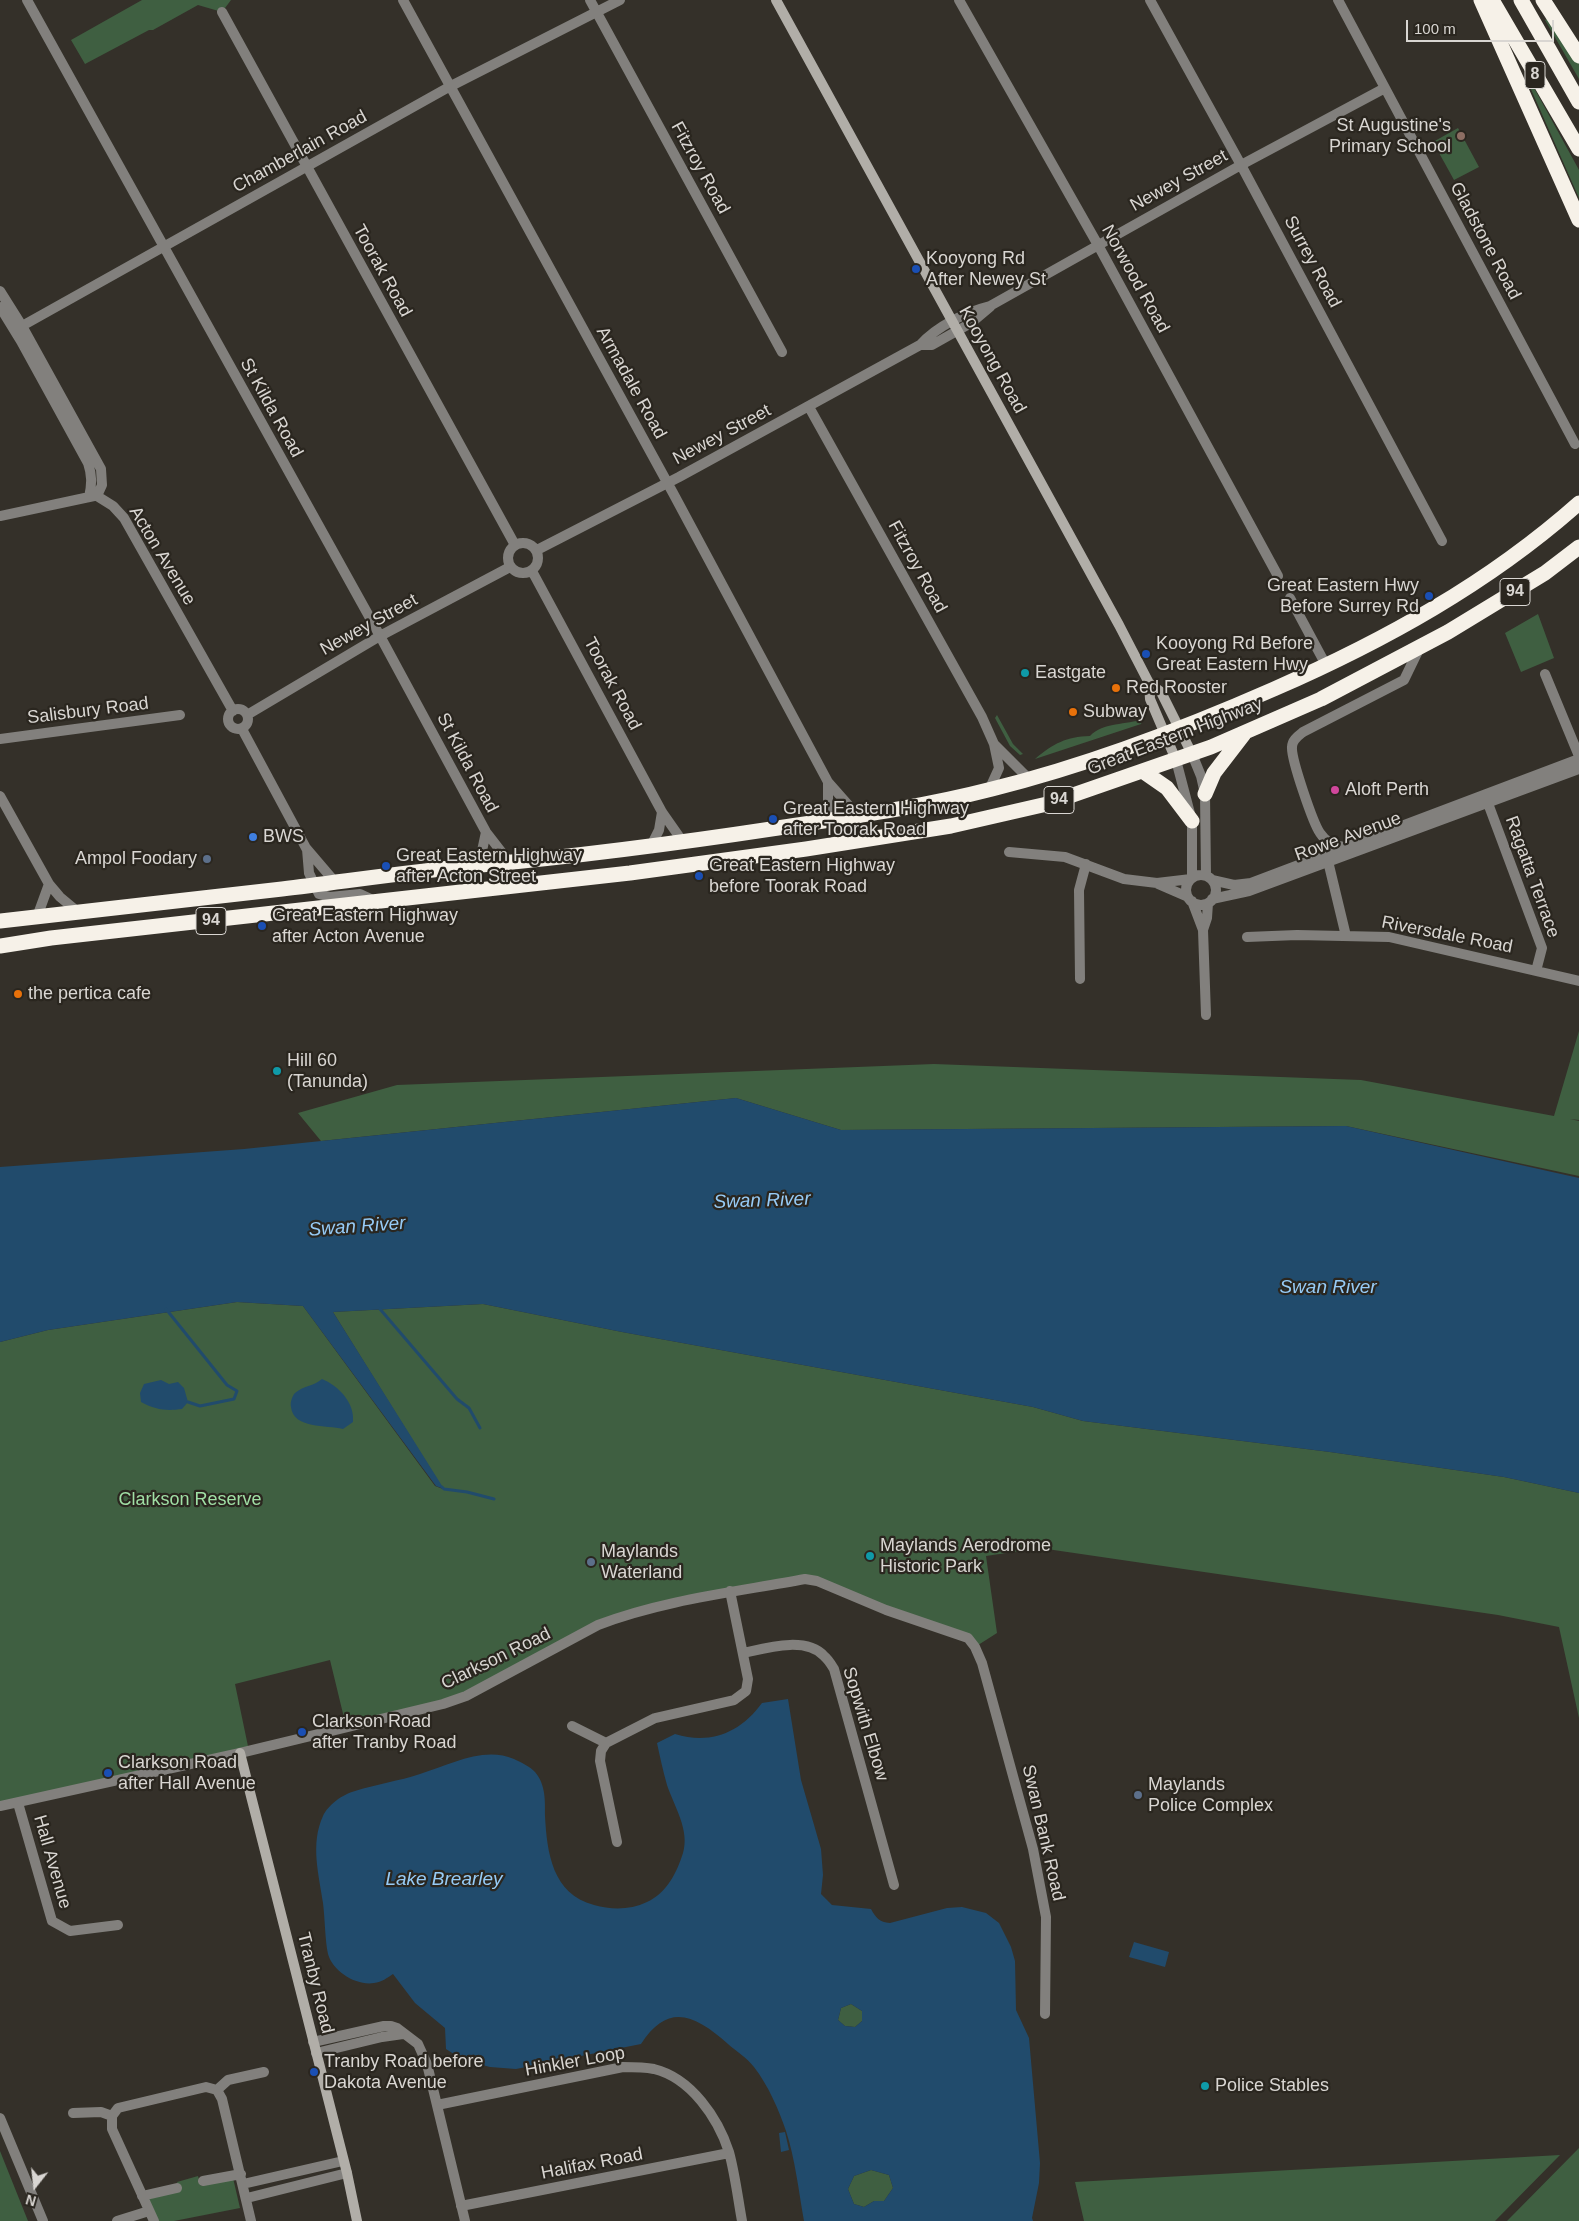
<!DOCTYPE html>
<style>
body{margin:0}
#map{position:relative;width:1579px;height:2221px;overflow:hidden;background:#343029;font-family:Helvetica,sans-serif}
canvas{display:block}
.north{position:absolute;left:10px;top:2161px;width:50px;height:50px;-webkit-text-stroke:4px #2a261f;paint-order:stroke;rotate:196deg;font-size:14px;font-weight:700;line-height:20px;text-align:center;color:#d9d6d2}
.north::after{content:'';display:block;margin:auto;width:18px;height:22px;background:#d9d6d2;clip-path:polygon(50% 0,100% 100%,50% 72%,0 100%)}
.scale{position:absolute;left:1406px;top:20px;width:148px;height:22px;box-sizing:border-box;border:2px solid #d9d6d2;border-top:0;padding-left:6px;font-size:15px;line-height:18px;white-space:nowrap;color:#d9d6d2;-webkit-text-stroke:4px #2a261f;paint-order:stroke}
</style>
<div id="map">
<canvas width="1579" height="2221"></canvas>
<div class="north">N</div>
<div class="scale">100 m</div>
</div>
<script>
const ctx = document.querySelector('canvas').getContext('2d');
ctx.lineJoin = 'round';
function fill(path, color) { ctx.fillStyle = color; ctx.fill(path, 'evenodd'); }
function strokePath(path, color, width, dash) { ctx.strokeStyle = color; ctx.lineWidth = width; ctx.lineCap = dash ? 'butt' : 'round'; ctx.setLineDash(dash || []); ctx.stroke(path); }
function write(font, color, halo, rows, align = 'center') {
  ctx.font = font + ' Helvetica,sans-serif'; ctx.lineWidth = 4.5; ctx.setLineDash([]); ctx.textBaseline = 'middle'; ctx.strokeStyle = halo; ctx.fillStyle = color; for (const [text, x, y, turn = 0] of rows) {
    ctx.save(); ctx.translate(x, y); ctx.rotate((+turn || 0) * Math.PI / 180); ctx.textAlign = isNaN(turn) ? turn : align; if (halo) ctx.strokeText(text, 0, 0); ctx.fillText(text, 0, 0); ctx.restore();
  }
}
fill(new Path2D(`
 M 142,0 L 231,0 L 222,12 L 198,5 L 153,30 L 149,30 L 85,64 L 71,40 Z
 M 1551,17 L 1579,60 L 1579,79 L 1545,20 Z
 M 1533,86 L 1579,170 L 1579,198 L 1530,87 Z
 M 1458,128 L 1479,167 L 1454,180 L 1433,142 Z
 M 1538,614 L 1554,658 L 1521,672 L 1505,633 Z
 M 997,715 L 1013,744 L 1023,754 L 1020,755 L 1010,746 L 995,718 Z
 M 1143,719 L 1141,724 L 1035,759 C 1054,743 1066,737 1090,736 C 1103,722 1127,725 1143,719 Z
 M 1579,1031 L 1579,1120 L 1570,1119 L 1579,1121 L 1579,1176 L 1346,1126 L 841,1130 L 736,1098 L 321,1141 L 298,1113 L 397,1085 L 934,1064 L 1361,1080 L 1554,1116 Z
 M 237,1302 L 303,1306 L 435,1486 L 443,1489 L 333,1312 L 483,1304 L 622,1332 L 1033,1407 L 1083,1421 L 1330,1452 L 1504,1477 L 1579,1493 L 1579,1718 L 1559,1627 L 1498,1615 L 1040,1548 L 986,1556 L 997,1633 L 975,1647 L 968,1638 L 817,1579 L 621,1613 L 465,1695 L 346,1726 L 330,1660 L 235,1684 L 249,1751 L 0,1806 L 0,1342 L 48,1330 Z
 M 851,2004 L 862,2011 L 862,2021 L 855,2027 L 845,2026 L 838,2020 L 841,2008 Z
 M 1579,2148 L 1579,2221 L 1507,2221 Z
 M 0,2151 L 28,2221 L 0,2221 Z
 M 1560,2155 L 1495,2221 L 1084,2221 L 1075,2182 Z
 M 871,2170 L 889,2175 L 893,2188 L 884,2201 L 874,2201 L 864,2207 L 854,2204 L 848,2189 L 854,2176 Z
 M 198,2176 L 201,2186 L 233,2178 L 240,2208 L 174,2221 L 157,2221 L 148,2199 L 180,2190 L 177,2182 Z`), '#3f5f41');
fill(new Path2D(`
 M 736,1098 L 841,1130 L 1346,1126 L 1579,1178 L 1579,1493 L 1504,1477 L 1330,1452 L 1083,1421 L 1033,1407 L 622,1332 L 483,1304 L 333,1312 L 444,1489 L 436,1486 L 303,1306 L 237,1302 L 48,1330 L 0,1342 L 0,1167 L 244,1149 Z
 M 322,1379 C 339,1386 355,1403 353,1422 L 343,1429 C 327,1425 293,1429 291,1407 C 290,1403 292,1396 295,1393 C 303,1386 314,1386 322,1379 Z
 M 161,1380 L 169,1384 L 178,1382 L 184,1388 L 188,1402 L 182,1409 C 166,1411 156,1410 141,1402 L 140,1393 L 144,1384 Z
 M 788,1699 L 801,1780 L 821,1849 L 823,1875 L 821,1894 L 832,1905 L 871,1909 C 876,1918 879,1922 890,1923 L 947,1908 L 962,1907 L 986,1913 L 999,1923 L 1011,1947 L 1015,1961 L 1016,2010 L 1029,2038 L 1040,2163 L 1039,2183 L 1032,2218 L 1033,2221 L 804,2221 C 799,2193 795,2158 786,2131 C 779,2110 768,2085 754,2067 C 747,2058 736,2051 728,2044 C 696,2016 669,2001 641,2044 L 516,2069 L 490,2067 L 463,2060 L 446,2049 L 445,2028 L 415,2003 L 393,1974 C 387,1978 382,1982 374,1983 C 357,1986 333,1972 328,1954 C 325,1940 325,1919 323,1903 C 319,1875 310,1844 323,1816 C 328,1805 343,1794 355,1791 C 377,1784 399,1781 420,1774 C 450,1765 483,1746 514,1759 C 520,1762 531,1767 535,1772 C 546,1785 545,1801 545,1816 C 547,1852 552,1894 594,1905 C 612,1910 630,1910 647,1902 C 667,1893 677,1872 683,1853 C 690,1830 674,1806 667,1785 C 663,1771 660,1757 657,1743 L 675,1734 C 710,1745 740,1733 762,1703 ZM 851,2004 L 862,2011 L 862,2021 L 855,2027 L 845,2026 L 838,2020 L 841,2008 ZM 871,2170 L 889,2175 L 893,2188 L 884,2201 L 874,2201 L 864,2207 L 854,2204 L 848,2189 L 854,2176 Z
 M 1134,1942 L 1169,1952 L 1165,1967 L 1129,1957 Z
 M 785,2132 L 789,2150 L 781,2152 L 779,2133 Z`), '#214b6c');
strokePath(new Path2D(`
 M 166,1309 L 227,1385 L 237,1391 L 234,1399 L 200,1406 L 188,1402
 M 380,1309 L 457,1399 L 469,1408 L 480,1428
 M 442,1487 L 444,1489 L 467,1492 L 494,1499`), '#214b6c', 3);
strokePath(new Path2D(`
 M 27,0 L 380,636 L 486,832 L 510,863
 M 403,0 L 673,493 L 828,782 L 858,816
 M 590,0 L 782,352
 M 959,0 L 1098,245 L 1278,576
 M 1150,0 L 1241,165 L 1442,541
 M 1338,0 L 1575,444
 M 222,12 L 515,545
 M 0,291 L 22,326 L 101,469 L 102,485 L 97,496
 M 0,307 L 21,341 L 88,463 C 92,475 92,484 89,497
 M 22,326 L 449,87 L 620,0
 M 920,345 L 932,345 L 971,323 L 990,307
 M 809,407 L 982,717 L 994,744 L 999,768 L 989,790
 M 97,496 L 113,506 L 124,518 L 233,711
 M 0,516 L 94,496
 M508 558a15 15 0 1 1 30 0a15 15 0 1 1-30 0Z
 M 537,550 L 679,477 L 920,345 C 937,326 966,312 990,306 L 1241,165 L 1385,88
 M 532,571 L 662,812 L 683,842
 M 1290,598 L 1327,667
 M 1545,674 L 1579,756
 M228 719a10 10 0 1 1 20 0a10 10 0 1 1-20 0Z
 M 247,715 L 380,636 L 510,567
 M 242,729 L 306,848 L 335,882
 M 0,739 L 180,715
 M 994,744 L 1029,779
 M 1192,754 L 1201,776 L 1205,794 L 1206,876
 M 1176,760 L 1192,821 L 1192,878
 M 0,796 L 49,884 L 60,897 L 78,912
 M 1486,798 L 1542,948 L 1536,971
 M 828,821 L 828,782
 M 651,846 L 659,830 L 662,812
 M 1343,847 C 1333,845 1326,842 1320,833 C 1313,823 1291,759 1292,747 C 1292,740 1298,736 1303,732 L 1404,680 L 1420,647
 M 307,849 L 309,873 L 319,894 L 330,897 L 360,894 L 375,901
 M 1009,852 L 1065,857 L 1124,879 L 1157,883 L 1191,879
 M 1327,857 L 1346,936
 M 479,865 L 486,832
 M1186 890a15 15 0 1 1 30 0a15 15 0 1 1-30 0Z
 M 1212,880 L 1234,885 L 1251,883 L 1579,759
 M 1158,884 L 1188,897
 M 1212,899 L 1249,891 L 1579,769
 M 1192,901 L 1203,930
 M 37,917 L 49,884
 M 1247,937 L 1297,935 L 1389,937 L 1579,981
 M 1080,979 L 1079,890 L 1086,864
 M 1206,1015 L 1203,930 L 1207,918 L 1208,903
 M 743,1653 C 766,1648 806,1636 824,1656 C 828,1659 831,1664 834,1669 L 894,1885
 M 572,1726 L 606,1743
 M 18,1803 L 52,1921 L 70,1931 L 118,1925
 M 0,1806 L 240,1753 L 443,1704 L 466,1696 L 598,1625 C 663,1600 736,1592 805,1579 L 817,1581 L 886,1610 L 968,1638 L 975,1647 L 982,1663 L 1033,1849 L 1046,1917 L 1045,2014
 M 617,1842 L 600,1761 L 601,1751 L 606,1743 L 655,1718 L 734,1700 L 746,1691 L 748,1679 L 730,1591
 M 313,2042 L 384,2026 L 391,2026 L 397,2028 L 418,2044 L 427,2064 L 465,2221
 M 316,2053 L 382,2037 L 403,2034
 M 217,2090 L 228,2080 L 264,2072
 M 437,2105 L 623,2067 C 634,2067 644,2067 654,2069 C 691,2078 718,2118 729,2152 C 735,2174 738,2199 742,2221
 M 73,2113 L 101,2112 L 112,2116
 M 0,2118 L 43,2221
 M 203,2181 L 241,2174
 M 243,2184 L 343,2161
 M 142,2196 L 177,2188
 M 247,2198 L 347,2173
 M 461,2206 L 729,2153
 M 117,2221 L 149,2211
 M 154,2221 L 112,2129 L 112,2116 L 118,2108 L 206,2087 L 217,2090 L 222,2099 L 251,2221`), '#82807d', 10);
strokePath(new Path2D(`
 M 776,0 L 1119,625 L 1149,683 L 1161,692 L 1192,754
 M 1149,683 L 1150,699 L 1176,760
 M 240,1753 L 347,2173 L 357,2221`), '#b1aea8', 10);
strokePath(new Path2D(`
 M 1481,0 L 1579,220
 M 1492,0 L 1579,149
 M 1521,0 L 1579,102
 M 1543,0 L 1579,56
 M 1144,772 L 1167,788 L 1192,821
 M 1205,794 L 1214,773 L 1244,734
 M 0,921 C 94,910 188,900 282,889 C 348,881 414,871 481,865 C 580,856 679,843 778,828 C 850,817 922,807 992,789 C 1089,765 1183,729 1274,689 C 1384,641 1489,583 1579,503
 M 0,946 L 51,938 L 630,873 L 806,849 L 951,826 L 1047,804 L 1211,747 L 1321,699 L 1448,632 L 1545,573 L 1579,547`), '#f6f1e8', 15);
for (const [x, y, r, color] of [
 [1461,136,5,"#8d6e63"],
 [916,269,5,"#1a4fb4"],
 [1429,596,5,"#1a4fb4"],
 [1146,654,5,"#1a4fb4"],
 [1025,673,5,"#0f9aa8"],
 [1116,688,5,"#e8710a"],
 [1073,712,5,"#e8710a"],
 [1335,790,5,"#d1479c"],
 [773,819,5,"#1a4fb4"],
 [253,837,5,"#3f7fe0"],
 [207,859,5,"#5c6f8a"],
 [386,866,5,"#1a4fb4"],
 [699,876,5,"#1a4fb4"],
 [262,926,5,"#1a4fb4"],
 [18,994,5,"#e8710a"],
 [277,1071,5,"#0f9aa8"],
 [870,1556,5,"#0f9aa8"],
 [591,1562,5,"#5c6f8a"],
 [302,1732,5,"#1a4fb4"],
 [108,1773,5,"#1a4fb4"],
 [1138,1795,5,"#5c6f8a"],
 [314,2072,5,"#1a4fb4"],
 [1205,2086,5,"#0f9aa8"]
]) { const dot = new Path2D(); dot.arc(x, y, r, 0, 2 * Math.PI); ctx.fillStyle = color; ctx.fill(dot); strokePath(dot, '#2a261f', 2); }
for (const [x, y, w] of [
 [1535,75,20],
 [1515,592,30],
 [1059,800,30],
 [211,921,30]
]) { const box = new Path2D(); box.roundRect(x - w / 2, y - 13.5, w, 27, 4); ctx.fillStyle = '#2a261f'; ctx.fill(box); strokePath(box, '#d9d6d2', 1); }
write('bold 16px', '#d9d6d2', null, [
 ["8",1535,75],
 ["94",1515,592],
 ["94",1059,800],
 ["94",211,921]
]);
write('18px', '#d9d6d2', '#2a261f', [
 ["St Augustine's",1451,126,"right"],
 ["Primary School",1451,147,"right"],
 ["Kooyong Rd",926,259],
 ["After Newey St",926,280],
 ["Great Eastern Hwy",1419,586,"right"],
 ["Before Surrey Rd",1419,607,"right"],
 ["Kooyong Rd Before",1156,644],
 ["Great Eastern Hwy",1156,665],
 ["Eastgate",1035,673],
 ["Red Rooster",1126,688],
 ["Subway",1083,712],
 ["Aloft Perth",1345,790],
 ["Great Eastern Highway",783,809],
 ["after Toorak Road",783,830],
 ["BWS",263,837],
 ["Great Eastern Highway",396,856],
 ["after Acton Street",396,877],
 ["Ampol Foodary",197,859,"right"],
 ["Great Eastern Highway",709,866],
 ["before Toorak Road",709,887],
 ["Great Eastern Highway",272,916],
 ["after Acton Avenue",272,937],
 ["the pertica cafe",28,994],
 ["Hill 60",287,1061],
 ["(Tanunda)",287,1082],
 ["Maylands Aerodrome",880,1546],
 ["Historic Park",880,1567],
 ["Maylands",601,1552],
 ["Waterland",601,1573],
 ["Clarkson Road",312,1722],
 ["after Tranby Road",312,1743],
 ["Clarkson Road",118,1763],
 ["after Hall Avenue",118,1784],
 ["Maylands",1148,1785],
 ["Police Complex",1148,1806],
 ["Tranby Road before",324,2062],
 ["Dakota Avenue",324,2083],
 ["Police Stables",1215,2086]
], 'left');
write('18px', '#d9d6d2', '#2a261f', [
 ["Chamberlain Road",300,152,-29],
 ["Fitzroy Road",700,168,61],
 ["Newey Street",1179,181,-29],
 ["Gladstone Road",1485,241,62],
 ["Surrey Road",1312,262,62],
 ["Toorak Road",382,271,61],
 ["Norwood Road",1135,279,61],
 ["Kooyong Road",992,360,61],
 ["Armadale Road",631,383,61],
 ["St Kilda Road",271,408,61],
 ["Newey Street",722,435,-28],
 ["Acton Avenue",162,556,59],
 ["Fitzroy Road",917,567,61],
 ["Newey Street",369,625,-29],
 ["Toorak Road",612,684,62],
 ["Salisbury Road",88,711,-7],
 ["Great Eastern Highway",1175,737,-21],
 ["St Kilda Road",467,763,62],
 ["Rowe Avenue",1348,837,-20],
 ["Ragatta Terrace",1532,877,70],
 ["Riversdale Road",1447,935,11],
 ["Clarkson Road",496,1659,-26],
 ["Sopwith Elbow",865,1724,73],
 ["Swan Bank Road",1043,1833,77],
 ["Hall Avenue",52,1862,74],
 ["Tranby Road",315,1983,76],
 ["Hinkler Loop",575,2062,-10],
 ["Halifax Road",592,2164,-11]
]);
write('18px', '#a0dfa5', '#2a261f', [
 ["Clarkson Reserve",190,1500]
]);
write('italic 19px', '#96cbf6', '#2a261f', [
 ["Swan River",762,1201,-2],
 ["Swan River",357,1227,-4],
 ["Swan River",1328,1288],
 ["Lake Brearley",444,1880]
]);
</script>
